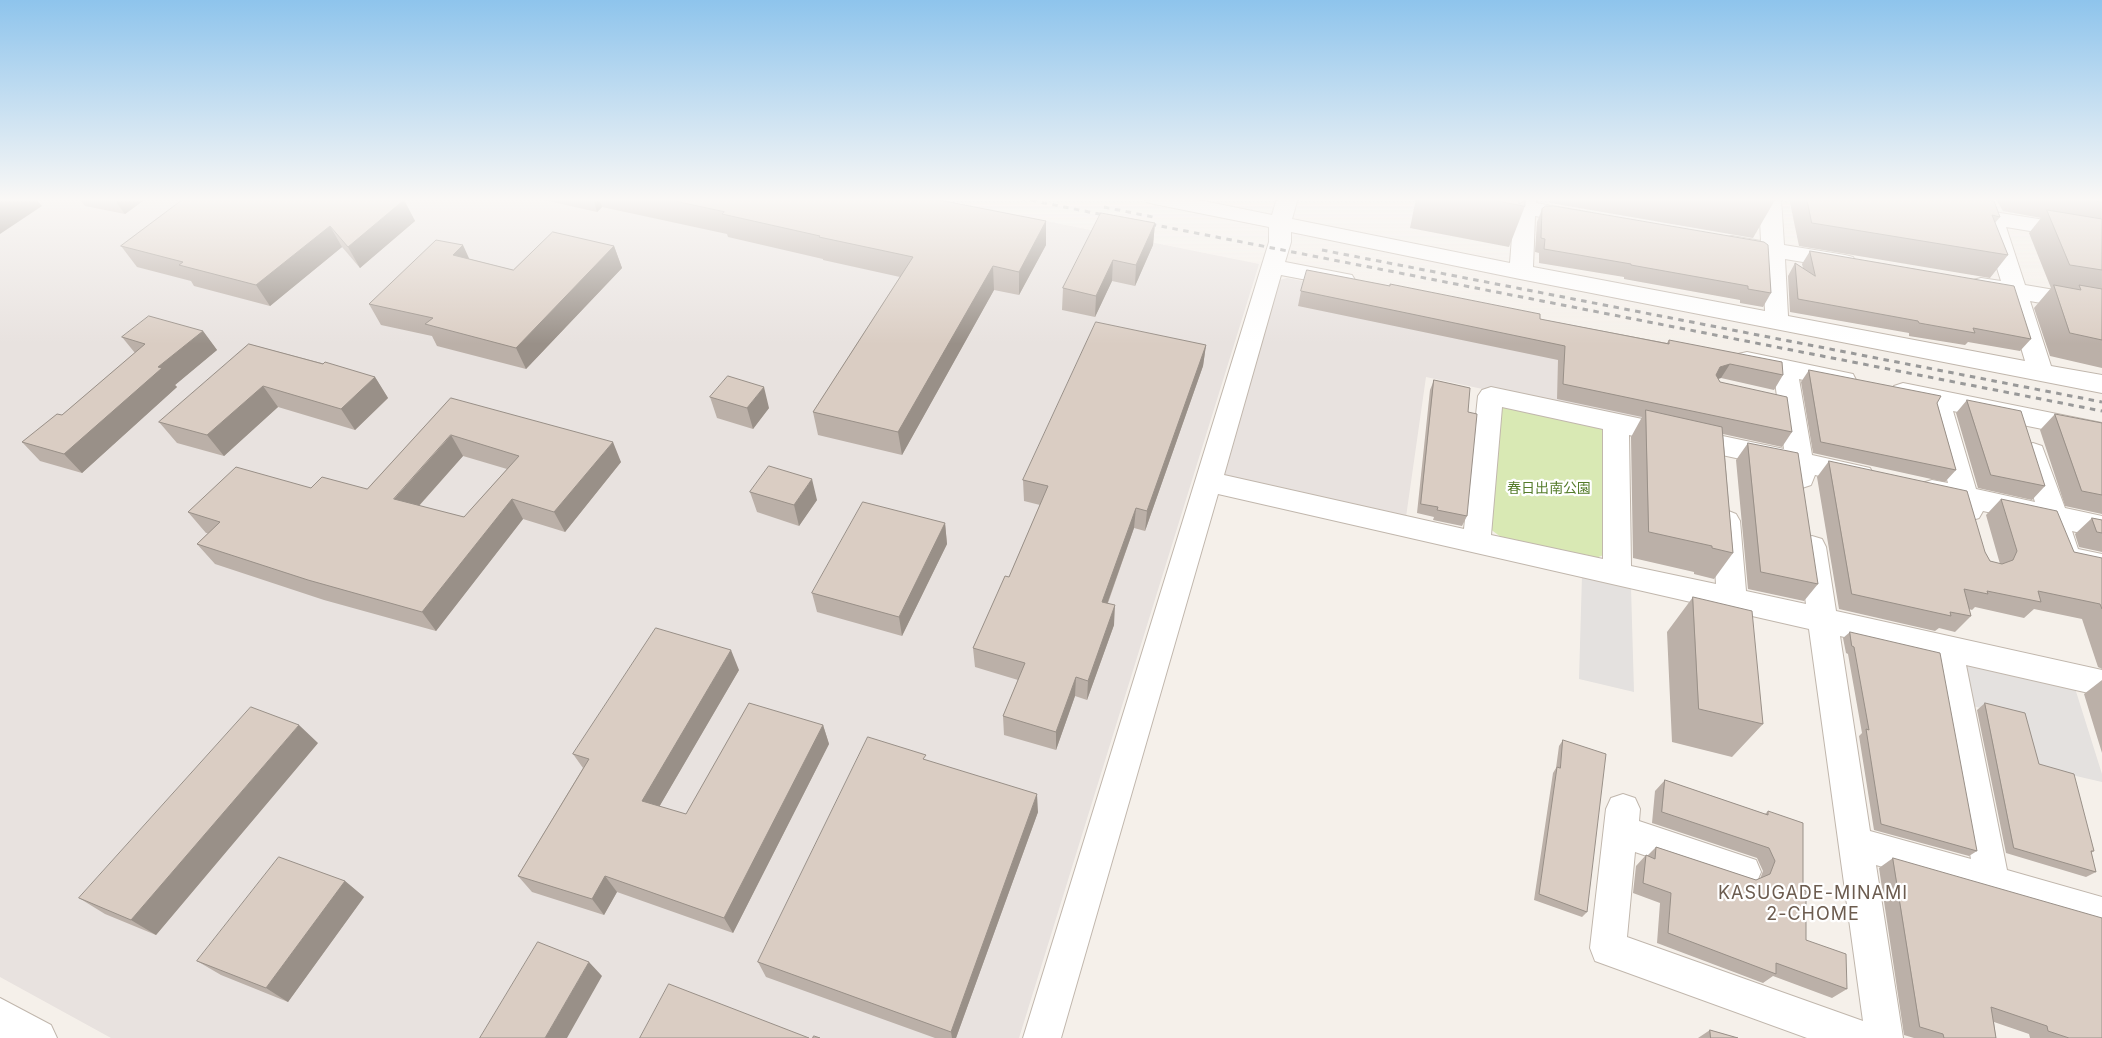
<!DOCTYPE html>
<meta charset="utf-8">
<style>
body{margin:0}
canvas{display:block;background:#f5f0ea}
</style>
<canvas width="2102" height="1038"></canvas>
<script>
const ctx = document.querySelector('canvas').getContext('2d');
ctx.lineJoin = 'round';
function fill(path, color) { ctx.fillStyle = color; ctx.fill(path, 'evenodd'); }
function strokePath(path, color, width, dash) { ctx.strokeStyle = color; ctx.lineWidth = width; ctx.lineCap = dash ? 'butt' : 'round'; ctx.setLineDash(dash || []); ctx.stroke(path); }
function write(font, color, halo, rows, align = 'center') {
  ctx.font = font + ' Inter,"Noto Sans JP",sans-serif'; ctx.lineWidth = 4.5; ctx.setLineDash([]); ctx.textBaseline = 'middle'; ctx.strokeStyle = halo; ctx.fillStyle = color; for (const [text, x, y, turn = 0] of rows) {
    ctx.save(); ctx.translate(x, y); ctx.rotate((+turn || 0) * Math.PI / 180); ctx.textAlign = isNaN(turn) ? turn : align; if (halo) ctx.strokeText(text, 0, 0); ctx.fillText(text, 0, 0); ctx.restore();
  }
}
fill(new Path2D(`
 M 0,198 L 932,198 L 1259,264 L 1019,1038 L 111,1038 L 0,977 Z
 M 1287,278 L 1645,346 L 1648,424 L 1426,377 L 1406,517 L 1231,481 L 1222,471 L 1279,280 Z`), '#e8e2df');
fill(new Path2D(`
 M 1501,405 L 1605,428 L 1606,554 L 1596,558 L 1501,537 L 1486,526 Z`), '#d9e9b4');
fill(new Path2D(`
 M 1582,575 L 1631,587 L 1634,692 L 1579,679 Z
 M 1960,659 L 2074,685 L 2102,774 L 2102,782 L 2037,767 L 2024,718 L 1972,706 Z`), '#e4e1df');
const minor = new Path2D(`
 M 1144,198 L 1189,198 L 1272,215 L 1277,198 L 1298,198 L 1292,219 L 1510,263 L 1515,198 L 1537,198 L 1536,203 L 1586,212 L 1589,217 L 1586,222 L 1578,223 L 1535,216 L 1533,267 L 1765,311 L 1762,255 L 1724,248 L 1721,243 L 1724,238 L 1732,236 L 1761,241 L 1759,198 L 1781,198 L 1784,245 L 1845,255 L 1853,257 L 1856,262 L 1853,267 L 1845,269 L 1785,259 L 1788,316 L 2025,361 L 2006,297 L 1973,290 L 1970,285 L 1973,280 L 1981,278 L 2001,281 L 1983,223 L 1954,218 L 1951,213 L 1954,208 L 1962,207 L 2102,229 L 2102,243 L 2006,227 L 2025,285 L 2102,298 L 2102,314 L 2030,301 L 2051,366 L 2102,375 L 2102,393 L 1520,279 L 1291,232 L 1291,242 L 1285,262 L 1352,275 L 1355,280 L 1352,285 L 1344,287 L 1281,275 L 1224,475 L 1464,529 L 1478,396 L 1482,390 L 1491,387 L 1784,449 L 1774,374 L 1738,366 L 1735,360 L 1738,354 L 1747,352 L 1853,374 L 1856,380 L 1853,386 L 1844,389 L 1799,379 L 1812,455 L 1870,468 L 1874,475 L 1870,482 L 1861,485 L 1815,475 L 1811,485 L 1802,488 L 1793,485 L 1789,478 L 1787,469 L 1629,435 L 1631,566 L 1716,584 L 1712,521 L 1716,514 L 1726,510 L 1736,514 L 1740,521 L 1746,591 L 1806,604 L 1798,547 L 1802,539 L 1812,536 L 1822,539 L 1826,547 L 1836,611 L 2102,670 L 2102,696 L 1966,665 L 2007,870 L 2102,897 L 2102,931 L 1876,865 L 1903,1038 L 1807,1038 L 1595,961 L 1590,948 L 1606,809 L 1611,798 L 1623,794 L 1635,798 L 1640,809 L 1639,821 L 1756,860 L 1761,872 L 1756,884 L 1744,889 L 1635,852 L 1627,937 L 1863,1021 L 1809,629 L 1218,494 L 1061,1038 L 1023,1038 L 1269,242 L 1269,227 L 1154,204 L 1147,202 ZM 1502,407 L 1603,429 L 1603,559 L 1491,535 ZM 1840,636 L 1934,658 L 1971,859 L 1870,831 Z
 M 1903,383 L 2102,423 L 2102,441 L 1953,411 L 1976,489 L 2035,502 L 2020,453 L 2024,446 L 2033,443 L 2042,446 L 2065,508 L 2102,516 L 2102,538 L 2072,531 L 2078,549 L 2102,554 L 2102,576 L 2057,566 L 2042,524 L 1983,511 L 1979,518 L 1969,521 L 1959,518 L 1954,505 L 1922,497 L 1919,490 L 1922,483 L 1932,480 L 1948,483 L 1929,414 L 1935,407 L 1894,398 L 1891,392 L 1894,386 Z
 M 0,998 L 51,1025 L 57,1038 L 0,1038 Z`);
strokePath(minor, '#c1b7ad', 2);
fill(minor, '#fff');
strokePath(new Path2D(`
 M 1020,198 L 1114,217
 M 1104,207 L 1153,217
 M 1140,222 L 2102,411
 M 1322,250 L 2102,402`), '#999', 3, [5.5, 5.5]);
fill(new Path2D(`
 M 79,198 L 147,198 L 125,214 L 85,206 Z
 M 185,198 L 398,198 L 404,200 L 415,221 L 360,268 L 342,247 L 270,306 L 194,286 L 191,281 L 137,267 L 121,246 Z
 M 535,198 L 943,198 L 943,201 L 1046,221 L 1046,245 L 1019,295 L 994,290 L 902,455 L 818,435 L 813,412 L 900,277 L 823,260 L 823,259 L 728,237 L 727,234 L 602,207 L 597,212 Z
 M 1416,198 L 1519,198 L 1519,204 L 1525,206 L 1509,247 L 1410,228 Z
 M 1550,198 L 1774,198 L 1775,200 L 1753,238 L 1550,203 Z
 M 1789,198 L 1991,198 L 1982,199 L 2000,217 L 1995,223 L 2008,255 L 1990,278 L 1799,246 Z
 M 1995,198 L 2102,198 L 2102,368 L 2050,356 L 2034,308 L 2051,288 L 2029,233 L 2041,218 L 2003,211 Z
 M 1542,209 L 1771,293 L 1763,307 L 1740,303 L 1740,300 L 1624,279 L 1624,277 L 1539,263 L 1539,253 L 1535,252 L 1537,222 Z
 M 1155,223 L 1153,245 L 1135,286 L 1112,281 L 1095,317 L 1062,310 L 1063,288 Z
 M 614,246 L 622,268 L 526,369 L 437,346 L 432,336 L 381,325 L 369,304 L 470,259 L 513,270 Z
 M 1810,251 L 2031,339 L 2020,351 L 1968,342 L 1965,345 L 1909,336 L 1909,333 L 1790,312 L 1788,276 L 1795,263 L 1803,268 L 1802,264 Z
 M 1301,291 L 1540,319 L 1667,343 L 1669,340 L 1783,375 L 1774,390 L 1721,378 L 1718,379 L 1720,382 L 1792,432 L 1782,447 L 1723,434 L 1733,553 L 1714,579 L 1694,574 L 1694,572 L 1633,558 L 1631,437 L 1642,417 L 1557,399 L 1558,360 L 1298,306 Z
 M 203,331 L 217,350 L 175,385 L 177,387 L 82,473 L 40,461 L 22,442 L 62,415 L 135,353 L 122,337 Z
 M 249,344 L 375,377 L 388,398 L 355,430 L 278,407 L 224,456 L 177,443 L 159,422 Z
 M 1206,345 L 1203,366 L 1145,531 L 1134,528 L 1108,603 L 1114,625 L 1087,700 L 1075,696 L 1056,750 L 1004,735 L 1003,716 L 1018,680 L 975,667 L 973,648 L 1009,577 L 1040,505 L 1024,501 L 1023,480 Z
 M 1809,370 L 1937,403 L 1956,470 L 1945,482 L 1813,453 L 1801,382 Z
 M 1434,380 L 1468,412 L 1467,516 L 1462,526 L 1433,520 L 1434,517 L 1417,513 L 1430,390 Z
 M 710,397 L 769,408 L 753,429 L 717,418 Z
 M 451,398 L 621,462 L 565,532 L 523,519 L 436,631 L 324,600 L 215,564 L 197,544 L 208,533 L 206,533 L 188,512 L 311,488 L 367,489 ZM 463,456 L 507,469 L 464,517 L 419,506 Z
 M 1967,400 L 2045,486 L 2032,500 L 1978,488 L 1956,413 Z
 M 2055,414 L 2102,423 L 2102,514 L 2065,506 L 2040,430 Z
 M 1748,443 L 1818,584 L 1804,601 L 1748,589 L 1736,460 Z
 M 1829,461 L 1985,552 L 1990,561 L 2000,564 L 1986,515 L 2001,499 L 2074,552 L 2102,559 L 2102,669 L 2098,667 L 2082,619 L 2034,609 L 2024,618 L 1975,607 L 1972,610 L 1969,609 L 1971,616 L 1955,632 L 1939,628 L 1935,631 L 1839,609 L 1817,477 Z
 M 750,492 L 817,500 L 799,526 L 757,512 Z
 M 2092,518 L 2102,520 L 2102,552 L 2079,547 L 2075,534 Z
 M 945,523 L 947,544 L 902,636 L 817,612 L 812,593 Z
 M 1693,597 L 1763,724 L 1732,757 L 1672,742 L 1667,632 Z
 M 1850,632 L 1977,851 L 1969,856 L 1874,830 L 1859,736 L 1862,733 L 1848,654 L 1846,653 L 1843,638 Z
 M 739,670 L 659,807 L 686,814 L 823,725 L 829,744 L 733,933 L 617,892 L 604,915 L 532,892 L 518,876 L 583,768 L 573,754 Z
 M 2102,680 L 2102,753 L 2084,694 Z
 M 1985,703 L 2039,764 L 2094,851 L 2091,853 L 2096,872 L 2086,877 L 2006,853 L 1977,710 Z
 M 1563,740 L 1587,912 L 1582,917 L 1534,900 L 1553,773 L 1556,768 L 1559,746 Z
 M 318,743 L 156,935 L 105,914 L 79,898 Z
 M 926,760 L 1038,812 L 956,1038 L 935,1038 L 766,977 L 758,962 Z
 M 1665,780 L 1765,814 L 1768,811 L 1803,890 L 1806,940 L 1847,989 L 1832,998 L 1773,976 L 1763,983 L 1657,943 L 1660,903 L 1633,893 L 1636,866 L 1646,855 L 1647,856 L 1656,847 L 1756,880 L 1760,879 L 1763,871 L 1757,858 L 1652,823 L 1655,791 Z
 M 1893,858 L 2102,1038 L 2030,1038 L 2029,1034 L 1994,1022 L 1996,1038 L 1914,1038 L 1904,1035 L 1879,868 Z
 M 345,881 L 364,897 L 288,1002 L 221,975 L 197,961 Z
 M 1710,1030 L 1738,1038 L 1698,1038 Z`), '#bbb0a8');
fill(new Path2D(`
 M 5,198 L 35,198 L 42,206 L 0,234 L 0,202 Z
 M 113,198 L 147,198 L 125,214 Z
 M 593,198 L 599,198 L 602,207 L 597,212 Z
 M 928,198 L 943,198 L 943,202 Z
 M 404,200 L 415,221 L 360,268 L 348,247 Z
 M 1046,221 L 1046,245 L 1019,295 L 1019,272 Z
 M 1155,223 L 1153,245 L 1135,286 L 1136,265 Z
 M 330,226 L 342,247 L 270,306 L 256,285 Z
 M 463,245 L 473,267 L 453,255 Z
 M 614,246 L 622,268 L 526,369 L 516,348 Z
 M 1113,260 L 1112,281 L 1095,317 L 1096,296 Z
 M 993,266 L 994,290 L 902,455 L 898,432 Z
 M 203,331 L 217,350 L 175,385 L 177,387 L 82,473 L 64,454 L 158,367 Z
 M 1206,345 L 1203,366 L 1145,531 L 1147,511 Z
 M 1730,364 L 1721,378 L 1711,381 L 1720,367 Z
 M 375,377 L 388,398 L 355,430 L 341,409 Z
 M 263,386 L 278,407 L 224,456 L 207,435 Z
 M 764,387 L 769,408 L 753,429 L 747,408 Z
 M 451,435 L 463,456 L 407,519 L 394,499 Z
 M 613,442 L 621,462 L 565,532 L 554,512 Z
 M 812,479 L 817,500 L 799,526 L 794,505 Z
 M 512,499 L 523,519 L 436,631 L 422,612 Z
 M 1136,508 L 1134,528 L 1101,621 L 1102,602 Z
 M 945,523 L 947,544 L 902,636 L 899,617 Z
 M 1115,605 L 1114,625 L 1087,700 L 1088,681 Z
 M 731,650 L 739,670 L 652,819 L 642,801 Z
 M 1076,677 L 1075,696 L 1056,750 L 1056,732 Z
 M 299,725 L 318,743 L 156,935 L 131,920 Z
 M 823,725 L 829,744 L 733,933 L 724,918 Z
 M 1037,794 L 1038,812 L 956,1038 L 952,1038 L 951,1032 Z
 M 605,876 L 617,892 L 604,915 L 592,899 Z
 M 345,881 L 364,897 L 288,1002 L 266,988 Z
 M 589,962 L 602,976 L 567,1038 L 545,1038 Z`), '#999088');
const building = new Path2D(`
 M 0,198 L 5,198 L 0,202 Z
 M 185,198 L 398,198 L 404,200 L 348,247 L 330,226 L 256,285 L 179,265 L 183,262 L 121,246 Z
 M 661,198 L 929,198 L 1046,221 L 1019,272 L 993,266 L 898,432 L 813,412 L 913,257 L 819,237 L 820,236 L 722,214 L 724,212 Z
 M 1482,198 L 1519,198 L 1519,204 L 1525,200 L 1525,206 Z
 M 1762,198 L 1774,198 L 1775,200 Z
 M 1807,198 L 1977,198 L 1994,201 L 2000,217 L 1992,215 L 2008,255 L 1812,223 Z
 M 2081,198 L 2102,198 L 2102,202 Z
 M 1546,206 L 1554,206 L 1764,242 L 1768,245 L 1771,293 L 1748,289 L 1748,286 L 1631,265 L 1631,264 L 1544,249 L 1545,239 L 1541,238 L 1542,209 Z
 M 2047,210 L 2102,219 L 2102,270 L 2070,265 Z
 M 1101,213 L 1155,223 L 1136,265 L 1113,260 L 1096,296 L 1063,288 Z
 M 553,232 L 614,246 L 516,348 L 425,324 L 433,318 L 369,304 L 436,240 L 463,245 L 453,255 L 513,270 Z
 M 1810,251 L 2014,286 L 2031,339 L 1973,328 L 1975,333 L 1919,323 L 1918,321 L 1798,299 L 1795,263 L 1815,276 Z
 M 1307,270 L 1390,286 L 1390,284 L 1540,314 L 1540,319 L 1669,344 L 1669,340 L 1782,362 L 1783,375 L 1730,364 L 1720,367 L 1716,375 L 1720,382 L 1787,397 L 1792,432 L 1563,384 L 1565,346 L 1301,291 Z
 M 2054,285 L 2081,290 L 2079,285 L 2102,289 L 2102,340 L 2070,333 Z
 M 149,316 L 203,331 L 158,367 L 162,368 L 64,454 L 22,442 L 57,414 L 62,415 L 145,344 L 122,337 Z
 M 1096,322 L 1206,345 L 1147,511 L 1136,508 L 1102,602 L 1115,605 L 1088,681 L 1076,677 L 1056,732 L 1003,716 L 1025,663 L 973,648 L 1005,576 L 1009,577 L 1048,486 L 1023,480 Z
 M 249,344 L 323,364 L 325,362 L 375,377 L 341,409 L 263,386 L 207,435 L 159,422 Z
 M 1809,370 L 1941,396 L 1937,403 L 1956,470 L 1821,442 Z
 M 728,376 L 764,387 L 747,408 L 710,397 Z
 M 1434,380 L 1470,388 L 1468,412 L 1477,414 L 1467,516 L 1437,510 L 1438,507 L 1421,504 Z
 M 451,398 L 613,442 L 554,512 L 512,499 L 422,612 L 308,580 L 197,544 L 220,522 L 188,512 L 236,467 L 311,488 L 322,477 L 367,489 ZM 451,435 L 519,456 L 464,517 L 394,499 Z
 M 1967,400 L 2021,411 L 2045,486 L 1991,475 Z
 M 1646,410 L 1722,427 L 1733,553 L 1712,548 L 1712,546 L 1649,532 Z
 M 2055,414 L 2102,423 L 2102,495 L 2082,491 Z
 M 1748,443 L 1798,453 L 1818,584 L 1761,572 Z
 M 1829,461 L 1967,491 L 1985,552 L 1990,561 L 2002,564 L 2013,560 L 2017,551 L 2001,499 L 2057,511 L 2074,552 L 2102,558 L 2102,609 L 2100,604 L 2038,591 L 2041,602 L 1987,591 L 1988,594 L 1964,589 L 1971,616 L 1950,612 L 1951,616 L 1852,594 Z
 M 769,466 L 812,479 L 794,505 L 750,492 Z
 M 863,502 L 945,523 L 899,617 L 812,593 Z
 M 2092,518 L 2102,520 L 2102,533 L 2097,532 Z
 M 1693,597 L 1752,611 L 1763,724 L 1699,709 Z
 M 656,628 L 731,650 L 642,801 L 686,814 L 749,703 L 823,725 L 724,918 L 605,876 L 592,899 L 518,876 L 589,759 L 573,754 Z
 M 1850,632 L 1940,653 L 1977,851 L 1881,824 L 1866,729 L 1869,730 L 1854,647 L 1852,646 Z
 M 1985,703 L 2025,713 L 2039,764 L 2074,774 L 2094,851 L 2091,851 L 2096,872 L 2014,848 Z
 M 251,707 L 299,725 L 131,920 L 79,898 Z
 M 868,737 L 926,755 L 923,759 L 1037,794 L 951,1032 L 758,962 Z
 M 1563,740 L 1606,754 L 1587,912 L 1539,894 L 1557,767 L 1560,768 Z
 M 1665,780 L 1768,815 L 1768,811 L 1803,823 L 1803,890 L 1806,891 L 1806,940 L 1846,954 L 1847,989 L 1776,963 L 1776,974 L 1668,933 L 1671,893 L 1643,883 L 1646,855 L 1655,859 L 1656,847 L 1756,880 L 1770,874 L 1775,861 L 1769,848 L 1662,812 Z
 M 279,857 L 345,881 L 266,988 L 197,961 Z
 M 1893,858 L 2102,918 L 2102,1038 L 2069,1038 L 2048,1031 L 2047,1026 L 1991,1007 L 1996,1038 L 1944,1038 L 1943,1034 L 1920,1027 Z
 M 538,942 L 589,962 L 545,1038 L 480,1038 Z
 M 669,984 L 809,1038 L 640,1038 Z
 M 1710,1030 L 1738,1038 L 1711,1038 Z
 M 814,1036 L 820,1038 L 813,1038 Z`);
fill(building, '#dacdc3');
strokePath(building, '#999088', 1);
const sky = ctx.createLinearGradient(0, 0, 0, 344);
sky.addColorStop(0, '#8ec4ec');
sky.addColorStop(0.58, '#faf8f6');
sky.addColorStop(1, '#faf8f600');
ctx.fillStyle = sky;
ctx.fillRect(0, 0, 2102, 344);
write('14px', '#557c2b', '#fff', [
 ["春日出南公園",1549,489]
]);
ctx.letterSpacing = '1px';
write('18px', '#6c5c4f', '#fff', [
 ["KASUGADE-MINAMI",1813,894],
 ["2-CHOME",1813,915]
]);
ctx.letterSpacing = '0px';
</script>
